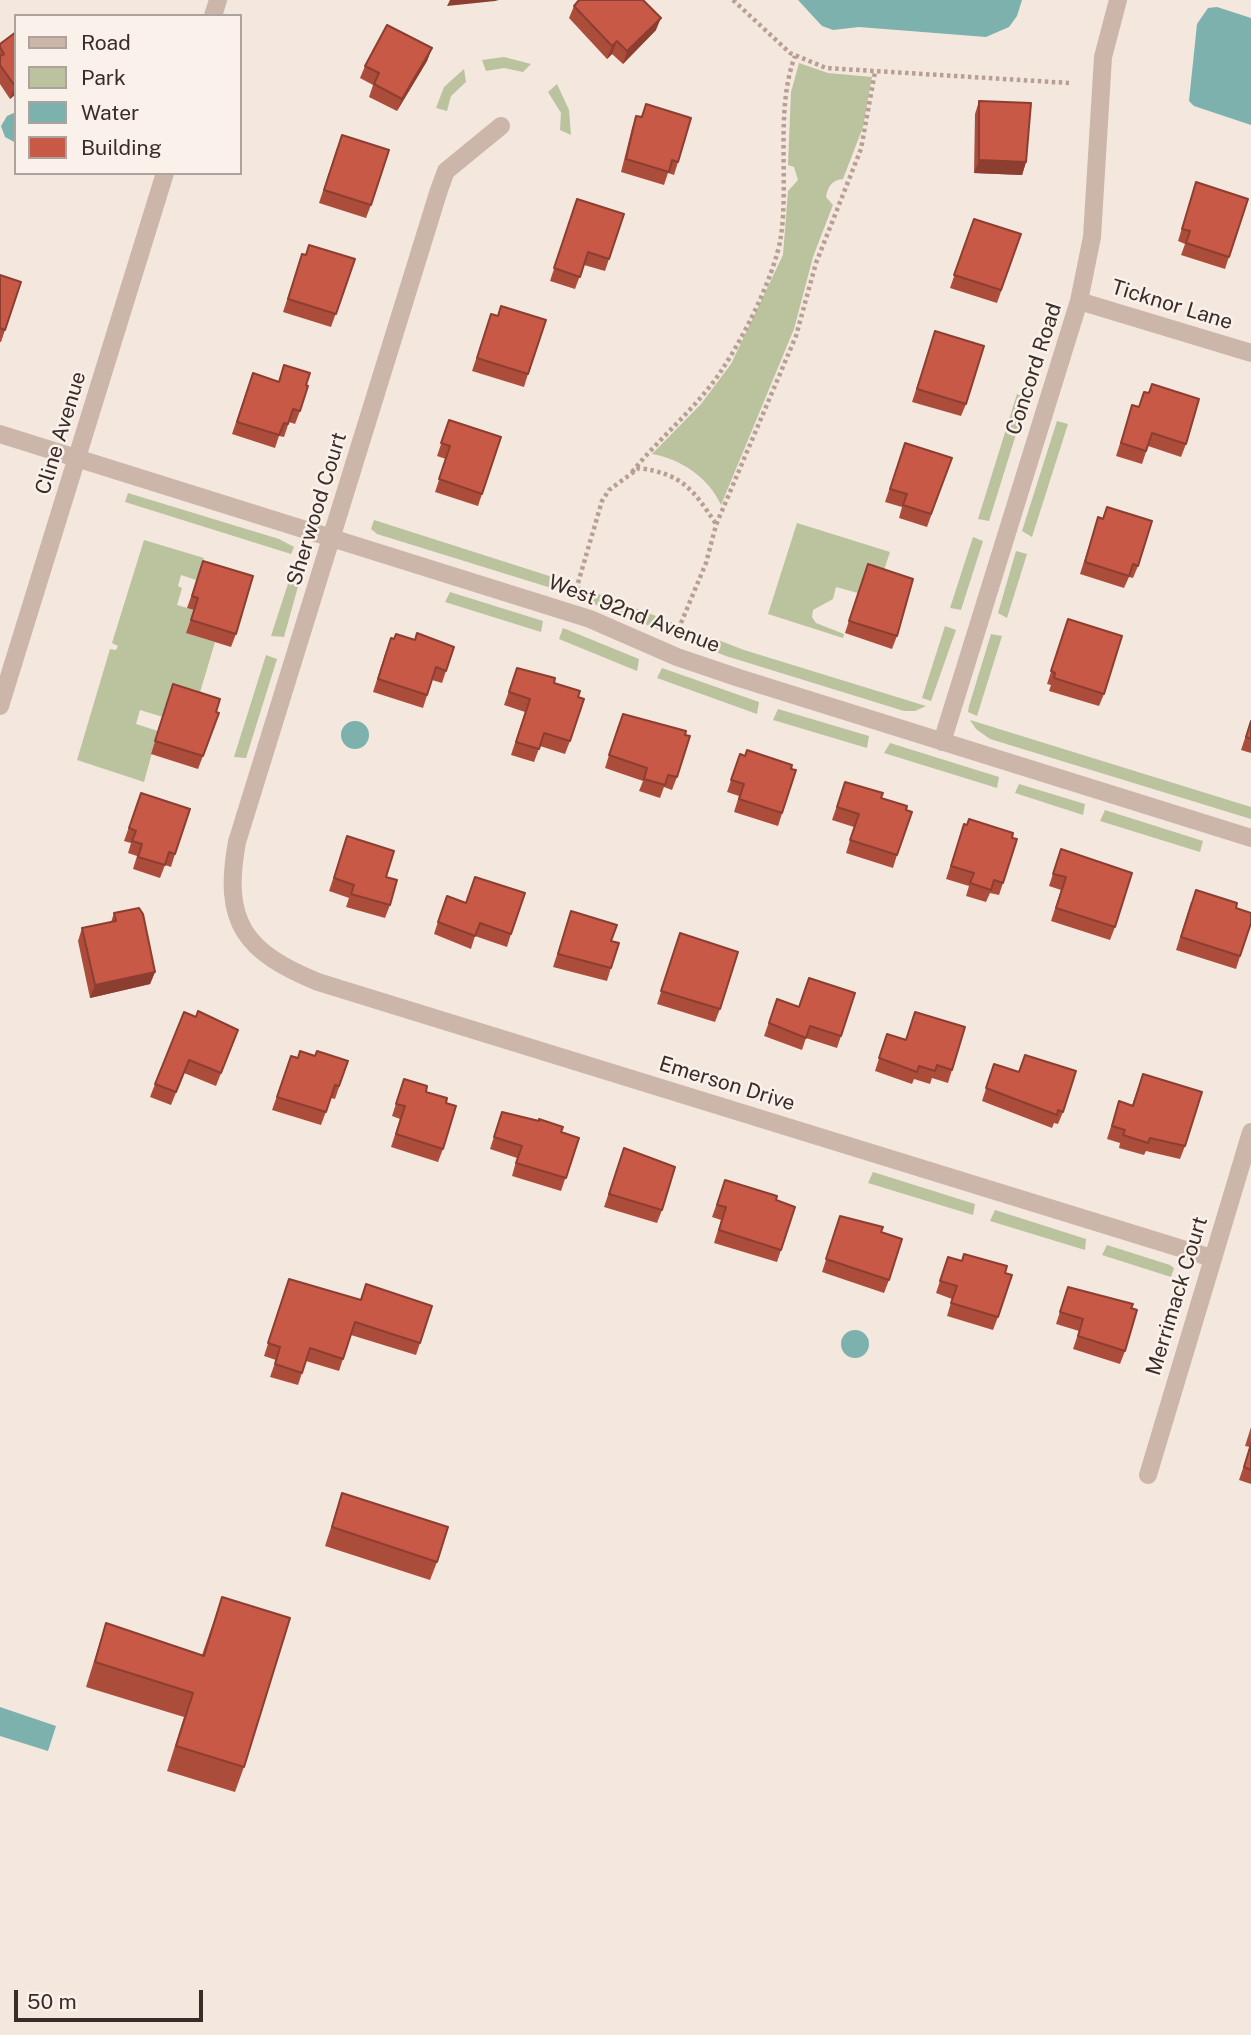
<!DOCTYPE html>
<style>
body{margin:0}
#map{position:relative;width:1251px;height:2035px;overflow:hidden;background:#f3e7de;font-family:"Public Sans",sans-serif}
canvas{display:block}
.legend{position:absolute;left:14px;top:14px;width:228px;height:161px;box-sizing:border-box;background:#faf1ea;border:2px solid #ada29d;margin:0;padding:9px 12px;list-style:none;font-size:21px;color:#392c29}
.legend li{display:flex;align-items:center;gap:14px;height:35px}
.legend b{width:35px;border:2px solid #ada29d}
.scale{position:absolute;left:14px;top:1990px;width:189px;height:32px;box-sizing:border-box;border:4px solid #392c29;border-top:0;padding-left:9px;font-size:21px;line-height:24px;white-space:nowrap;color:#392c29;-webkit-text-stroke:5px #faf1ea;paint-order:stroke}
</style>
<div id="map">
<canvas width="1251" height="2035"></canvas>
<ul class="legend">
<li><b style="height:9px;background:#ccb5a9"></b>Road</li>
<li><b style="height:19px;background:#bac39d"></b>Park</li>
<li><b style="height:19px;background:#7cb1ae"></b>Water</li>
<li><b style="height:19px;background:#c85946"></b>Building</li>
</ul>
<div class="scale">50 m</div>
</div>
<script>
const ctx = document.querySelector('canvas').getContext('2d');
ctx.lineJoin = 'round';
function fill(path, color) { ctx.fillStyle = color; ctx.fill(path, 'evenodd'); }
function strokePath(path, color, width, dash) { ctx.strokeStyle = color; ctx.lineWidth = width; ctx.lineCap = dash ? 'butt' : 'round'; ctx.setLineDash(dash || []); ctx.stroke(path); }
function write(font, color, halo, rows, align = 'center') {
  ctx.font = font + ' "Public Sans",sans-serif'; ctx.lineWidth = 5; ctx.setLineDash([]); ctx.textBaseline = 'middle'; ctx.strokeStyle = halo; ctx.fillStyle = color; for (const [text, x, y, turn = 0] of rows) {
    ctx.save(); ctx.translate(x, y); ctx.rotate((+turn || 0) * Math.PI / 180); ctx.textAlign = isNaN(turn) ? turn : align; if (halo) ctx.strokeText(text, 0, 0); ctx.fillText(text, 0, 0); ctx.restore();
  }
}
fill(new Path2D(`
 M 504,57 L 531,64 L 523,72 L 504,68 L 486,71 L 482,60 Z
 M 799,63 L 828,73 L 872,77 L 863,127 L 843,179 C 832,180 828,186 826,197 L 833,205 L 813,257 L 794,329 L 721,505 C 709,478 681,459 652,454 L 701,404 L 731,364 L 783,255 L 788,191 L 798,180 L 794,167 L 788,165 L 791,92 Z
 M 464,69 L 466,82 L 451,96 L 447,111 L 436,108 L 444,87 Z
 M 557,84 L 569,110 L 571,135 L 560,130 L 561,113 L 548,92 Z
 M 1017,394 L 1027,399 L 989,521 L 978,519 Z
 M 1057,421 L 1068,424 L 1032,537 L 1022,531 Z
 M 128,493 L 279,539 L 294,547 L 291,554 L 125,502 Z
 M 374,520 L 565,581 L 744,650 L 926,706 L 915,711 L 904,711 L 726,656 L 561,591 L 377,534 L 371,529 Z
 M 797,523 L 890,552 L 880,582 L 863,577 L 858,593 L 836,587 L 833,599 L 813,610 L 812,617 L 816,623 L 844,634 L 843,638 L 768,614 Z
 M 973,537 L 983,541 L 961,610 L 950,608 Z
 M 144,540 L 204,558 L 196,580 L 181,575 L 178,586 L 182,588 L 177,605 L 194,610 L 187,633 L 215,642 L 196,706 L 163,717 L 140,710 L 136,724 L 158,731 L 144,782 L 77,760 L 110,649 L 116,650 L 118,646 L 112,643 Z
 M 1016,551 L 1027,554 L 1007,618 L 998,613 Z
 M 295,562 L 304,565 L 284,637 L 271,636 Z
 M 450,592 L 543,621 L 541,632 L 445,602 Z
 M 945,626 L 956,630 L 931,701 L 922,698 Z
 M 563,628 L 639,659 L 637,671 L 559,639 Z
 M 991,634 L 1002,636 L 977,716 L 968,712 L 969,706 Z
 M 266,655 L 277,659 L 246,758 L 234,757 Z
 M 662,668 L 759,702 L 757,714 L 657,678 Z
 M 778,709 L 869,736 L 867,748 L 773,720 Z
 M 970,720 L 1251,807 L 1251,819 L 990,739 L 976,729 Z
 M 890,743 L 999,777 L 997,788 L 884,753 Z
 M 1019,784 L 1085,804 L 1083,815 L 1015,793 Z
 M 1105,810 L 1203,841 L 1200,852 L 1100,821 Z
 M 873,1172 L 975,1204 L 973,1215 L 868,1183 Z
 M 995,1210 L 1086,1239 L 1085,1250 L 990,1221 Z
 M 1107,1245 L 1170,1265 L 1174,1268 L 1171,1277 L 1102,1255 Z`), '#bac39d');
fill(new Path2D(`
 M 798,0 L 1022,0 L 1017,16 L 1009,27 L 986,37 L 859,27 L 833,30 L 822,26 Z
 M 1217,7 L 1251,18 L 1251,125 L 1194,106 L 1189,101 L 1197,24 L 1208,8 Z
 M 16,112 L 16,143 L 5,137 L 1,126 L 7,116 Z
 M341 735a14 14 0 1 1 28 0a14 14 0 1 1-28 0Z
 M841 1344a14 14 0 1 1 28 0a14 14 0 1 1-28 0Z
 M 0,1707 L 56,1726 L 48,1751 L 0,1736 Z`), '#7cb1ae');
strokePath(new Path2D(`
 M 733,0 L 790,53 L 826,68 L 1069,83
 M 632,472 C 657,441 687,416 711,385 C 737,352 775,277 781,236 C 789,180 775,109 795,56
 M 578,583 L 602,501 L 609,490 L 639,468 C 682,474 693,489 716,524
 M 681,623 L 706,563 L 716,525 L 796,336 L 816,263 L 861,149 L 875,72`), '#b89f93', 4.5, [3.5, 3.5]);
strokePath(new Path2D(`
 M 501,126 L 446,171 L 439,190 L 237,842 C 222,923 245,952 318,982 L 1212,1258
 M 1079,301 L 1251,353
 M 0,434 L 590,619 L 677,657 L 739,678 L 1251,838
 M 942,742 L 1079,301 L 1092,237 L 1103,57 L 1118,0
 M 1148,1475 L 1251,1132`), '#ccb5a9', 18);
strokePath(new Path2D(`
 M 213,16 L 218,0
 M 0,706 L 165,173`), '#ccb5a9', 18);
fill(new Path2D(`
 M 574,6 L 656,30 L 623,64 L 612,54 L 607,59 L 569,18 Z
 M 16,32 L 16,94 L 10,99 L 0,84 L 0,44 Z
 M 432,48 L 427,61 L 397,111 L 369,97 L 373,85 L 360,78 L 365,66 Z
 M 979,101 L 1026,162 L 1022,175 L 974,173 L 975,114 Z
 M 646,104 L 678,162 L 674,175 L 668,173 L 664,185 L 621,172 L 632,128 L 636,116 L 641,117 Z
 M 337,148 L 371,205 L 366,218 L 319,203 Z
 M 1196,182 L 1248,199 L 1225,269 L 1181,255 L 1185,244 L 1178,241 Z
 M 577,199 L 609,259 L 605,271 L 584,265 L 575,289 L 550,281 Z
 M 974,219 L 1021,234 L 997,303 L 950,288 Z
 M 302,254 L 355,259 L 331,327 L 283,312 Z
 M 0,275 L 5,330 L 1,342 L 0,342 Z
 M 491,314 L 528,374 L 524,387 L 472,371 Z
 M 935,331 L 966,404 L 961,416 L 912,402 Z
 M 278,382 L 306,385 L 300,411 L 295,424 L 289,422 L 284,437 L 279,436 L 275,448 L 232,434 L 248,386 Z
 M 1152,384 L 1186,444 L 1181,457 L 1148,446 L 1142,464 L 1116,456 L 1132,405 L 1138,407 L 1148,393 Z
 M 449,420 L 501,437 L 478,506 L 435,492 L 446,459 L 437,456 Z
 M 905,443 L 952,458 L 927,527 L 899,518 L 902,507 L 885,502 Z
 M 1098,517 L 1103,518 L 1138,566 L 1133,578 L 1129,577 L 1124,588 L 1080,574 Z
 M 199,574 L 236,634 L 231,647 L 186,633 L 194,610 L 187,608 Z
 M 863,577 L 897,636 L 892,649 L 845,633 Z
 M 1064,632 L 1104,694 L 1099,706 L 1049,691 L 1051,685 L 1047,684 Z
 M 394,639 L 415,640 L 454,647 L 442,683 L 432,680 L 423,708 L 373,692 L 386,651 Z
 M 517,668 L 554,683 L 578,697 L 570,741 L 565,754 L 540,746 L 534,762 L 511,755 L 525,712 L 504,705 Z
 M 173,684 L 203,756 L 198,769 L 151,754 Z
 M 1251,720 L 1251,753 L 1241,750 Z
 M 618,726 L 685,735 L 677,777 L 672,790 L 664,787 L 660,798 L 639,791 L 643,781 L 605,768 Z
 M 740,754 L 796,770 L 778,826 L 734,812 L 739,796 L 727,792 Z
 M 845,782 L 881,798 L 897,855 L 893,868 L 846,853 L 854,827 L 832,820 Z
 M 141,793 L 175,854 L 171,867 L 165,865 L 160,878 L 133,869 L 137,856 L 128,853 L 131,843 L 124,841 Z
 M 964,824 L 1003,883 L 999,895 L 990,893 L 986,902 L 966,896 L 969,886 L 946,879 Z
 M 347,836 L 390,905 L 385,918 L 346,907 L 349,898 L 329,891 Z
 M 1061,849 L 1115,927 L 1110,940 L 1051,921 L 1061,890 L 1049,886 Z
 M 446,897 L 511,934 L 507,947 L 475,936 L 471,949 L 434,934 Z
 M 1191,902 L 1236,908 L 1251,923 L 1236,969 L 1176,950 Z
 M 571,911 L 611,941 L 611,968 L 607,981 L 553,967 Z
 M 114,913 L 155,972 L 150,984 L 90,998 L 78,941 L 82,928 L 111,922 Z
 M 676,946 L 720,1009 L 715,1022 L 657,1004 Z
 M 777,999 L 841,1036 L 837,1048 L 806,1038 L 802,1050 L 764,1036 Z
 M 915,1012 L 952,1070 L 948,1083 L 932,1078 L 930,1084 L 914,1079 L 912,1084 L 875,1071 L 887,1034 L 906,1039 Z
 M 196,1017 L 238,1030 L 216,1086 L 184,1073 L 171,1105 L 150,1097 L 155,1084 Z
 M 291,1056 L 298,1058 L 315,1056 L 348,1061 L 335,1099 L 331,1098 L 321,1125 L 272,1110 Z
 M 994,1064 L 1063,1112 L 1058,1124 L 1054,1123 L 1052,1128 L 982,1101 Z
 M 1143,1074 L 1185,1146 L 1180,1159 L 1146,1151 L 1144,1155 L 1119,1148 L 1120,1143 L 1107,1139 L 1119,1101 L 1132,1105 Z
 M 404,1079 L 446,1103 L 443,1149 L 438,1162 L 391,1147 L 400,1119 L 392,1116 Z
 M 502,1112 L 579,1138 L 561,1191 L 512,1176 L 517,1158 L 490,1149 Z
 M 624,1148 L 662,1210 L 657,1223 L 604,1207 Z
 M 725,1180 L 776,1200 L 781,1250 L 777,1262 L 714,1243 L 721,1220 L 712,1217 Z
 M 836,1229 L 881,1232 L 889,1280 L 884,1293 L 822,1272 Z
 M 948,1257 L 1005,1273 L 998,1317 L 993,1330 L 947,1316 L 952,1299 L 936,1293 Z
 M 289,1279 L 360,1300 L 366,1284 L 420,1343 L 416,1355 L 351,1335 L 339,1371 L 306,1361 L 298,1385 L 270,1377 L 276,1360 L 264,1356 Z
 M 1068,1287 L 1125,1351 L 1120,1364 L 1073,1349 L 1079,1331 L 1056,1324 Z
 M 1251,1427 L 1251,1484 L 1239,1480 L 1250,1447 L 1245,1446 Z
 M 342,1493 L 437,1562 L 430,1580 L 325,1546 Z
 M 222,1597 L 244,1767 L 235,1792 L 167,1771 L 184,1717 L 86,1687 L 98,1648 L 106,1623 L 202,1655 Z`), '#ac4d3c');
fill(new Path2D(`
 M 450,0 L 499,0 L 495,1 L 447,6 Z
 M 661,18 L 656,30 L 623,64 L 627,51 Z
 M 617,41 L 612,54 L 607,59 L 612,46 Z
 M 432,48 L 427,61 L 397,111 L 402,99 Z
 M 16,85 L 16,94 L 10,99 L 15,86 Z
 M 979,160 L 1026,162 L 1022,175 L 974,173 Z
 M 155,972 L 150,984 L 90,998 L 95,985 Z`), '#8c3e31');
const building = new Path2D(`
 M 579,0 L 643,0 L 661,18 L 627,51 L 617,41 L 612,46 L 574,6 Z
 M 387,25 L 432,48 L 402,99 L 374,84 L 379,73 L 365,66 Z
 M 16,32 L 16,85 L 15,86 L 0,65 L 0,56 L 4,54 L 0,47 L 0,44 Z
 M 979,101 L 1031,103 L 1026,162 L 979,160 Z
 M 646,104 L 691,118 L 678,162 L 672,160 L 669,172 L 626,159 L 636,116 L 642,117 Z
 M 342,135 L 389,150 L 371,205 L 324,190 Z
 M 1196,182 L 1248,199 L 1229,257 L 1186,243 L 1190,231 L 1182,229 Z
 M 577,199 L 624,214 L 609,259 L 588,252 L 580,277 L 554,268 Z
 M 974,219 L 1021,234 L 1001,290 L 954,275 Z
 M 309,245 L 355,259 L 336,314 L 288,299 L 302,254 L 306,255 Z
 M 0,275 L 21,282 L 5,330 L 0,328 Z
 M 501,306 L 546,320 L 528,374 L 477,358 L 491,314 L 498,316 Z
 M 935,331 L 984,346 L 966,404 L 917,389 Z
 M 284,365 L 310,373 L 306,385 L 308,386 L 300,411 L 293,409 L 288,424 L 284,423 L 279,435 L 237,422 L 253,373 L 279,382 Z
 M 1152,384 L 1199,399 L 1186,444 L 1152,433 L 1146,451 L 1121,443 L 1132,405 L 1139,407 L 1144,392 L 1149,393 Z
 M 449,420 L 501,437 L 482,494 L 439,479 L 450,446 L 441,443 Z
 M 905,443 L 952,458 L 931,514 L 903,505 L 907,494 L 890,489 Z
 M 1107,507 L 1152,521 L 1138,566 L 1133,564 L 1129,576 L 1085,562 L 1098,517 L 1103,519 Z
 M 203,561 L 253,576 L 236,634 L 191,620 L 198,598 L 192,596 Z
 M 868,564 L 913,579 L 897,636 L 849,621 Z
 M 1068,619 L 1122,636 L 1104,694 L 1054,678 L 1055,673 L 1051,671 Z
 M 417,633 L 454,647 L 446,671 L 436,667 L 427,695 L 378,679 L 391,638 L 394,639 L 396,634 L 415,640 Z
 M 517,668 L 555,678 L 554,683 L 580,691 L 578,697 L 584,699 L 570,741 L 544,733 L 539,749 L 516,742 L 530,699 L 509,692 Z
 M 173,684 L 220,699 L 216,712 L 219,713 L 203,756 L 155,741 Z
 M 623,714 L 686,731 L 685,735 L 690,736 L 677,777 L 668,775 L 665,785 L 644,779 L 647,768 L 609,755 Z
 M 1251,721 L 1251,739 L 1246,737 Z
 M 747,750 L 792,765 L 791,769 L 796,770 L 782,813 L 739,799 L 744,784 L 731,780 L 740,754 L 745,756 Z
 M 845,782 L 883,793 L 881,798 L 907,806 L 906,810 L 912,812 L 897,855 L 850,840 L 859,814 L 837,807 Z
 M 141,793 L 190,809 L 175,854 L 169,852 L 165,865 L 138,857 L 142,844 L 132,841 L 136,831 L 129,828 Z
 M 969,819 L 1013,833 L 1012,838 L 1017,839 L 1003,883 L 994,880 L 991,890 L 970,883 L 974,873 L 951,866 L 964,824 L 967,825 Z
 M 347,836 L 394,851 L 386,877 L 397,880 L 390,905 L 351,894 L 354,885 L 334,878 Z
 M 1061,849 L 1132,873 L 1115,927 L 1056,908 L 1066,877 L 1053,874 Z
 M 475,877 L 525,893 L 511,934 L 480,923 L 475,936 L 438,922 L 447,896 L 466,903 Z
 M 1196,890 L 1237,903 L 1236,908 L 1251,913 L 1251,923 L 1240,956 L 1181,937 Z
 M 139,908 L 143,914 L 155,972 L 95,985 L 82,928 L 116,921 L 114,913 Z
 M 571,911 L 617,925 L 611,941 L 619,943 L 611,968 L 558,954 Z
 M 680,933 L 738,952 L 720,1009 L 661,991 Z
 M 809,978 L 855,993 L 841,1036 L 810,1026 L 806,1038 L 769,1023 L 777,999 L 799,1007 Z
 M 198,1011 L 238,1030 L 221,1073 L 189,1060 L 176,1092 L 155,1084 L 184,1012 L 196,1017 Z
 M 915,1012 L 965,1027 L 952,1070 L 937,1065 L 935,1071 L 919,1066 L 917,1072 L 879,1058 L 887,1034 L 906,1040 Z
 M 300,1051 L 315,1056 L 317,1051 L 348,1061 L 339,1086 L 335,1085 L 326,1112 L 277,1097 L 291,1056 L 298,1058 Z
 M 1025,1055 L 1076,1071 L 1063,1112 L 1058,1110 L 1057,1115 L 986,1088 L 994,1064 L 1019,1072 Z
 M 1143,1074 L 1202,1092 L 1185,1146 L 1150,1138 L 1148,1143 L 1123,1135 L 1125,1130 L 1112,1126 L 1119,1101 L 1133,1106 Z
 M 404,1079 L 427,1086 L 426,1092 L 447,1098 L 446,1103 L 456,1106 L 443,1149 L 396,1134 L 405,1106 L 396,1104 Z
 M 502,1112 L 539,1121 L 539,1119 L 563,1127 L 561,1132 L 579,1138 L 566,1178 L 516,1163 L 522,1146 L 494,1137 Z
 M 624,1148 L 675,1167 L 662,1210 L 609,1194 Z
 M 725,1180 L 777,1196 L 776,1200 L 795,1207 L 781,1250 L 719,1230 L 726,1207 L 717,1205 Z
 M 840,1216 L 883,1227 L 881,1232 L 902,1239 L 889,1280 L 826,1259 Z
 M 964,1254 L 1007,1266 L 1005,1273 L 1012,1275 L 998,1317 L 951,1303 L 957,1286 L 940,1281 L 948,1257 L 962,1261 Z
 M 289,1279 L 361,1300 L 366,1284 L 432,1306 L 420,1343 L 355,1322 L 343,1359 L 310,1348 L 302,1373 L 275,1364 L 280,1347 L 268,1343 Z
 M 1068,1287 L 1133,1304 L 1131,1308 L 1137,1310 L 1125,1351 L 1078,1336 L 1083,1319 L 1060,1312 Z
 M 1251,1444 L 1251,1470 L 1244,1467 Z
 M 342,1493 L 448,1527 L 437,1562 L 332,1527 Z
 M 222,1597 L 290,1618 L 244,1767 L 176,1746 L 193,1693 L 95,1662 L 106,1623 L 204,1656 Z`);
fill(building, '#c85946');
strokePath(building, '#8c3e31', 2);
write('21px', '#392c29', '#faf1ea', [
 ["Ticknor Lane",1172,305,17],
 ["Concord Road",1034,369,-72],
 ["Cline Avenue",61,433,-73],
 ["Sherwood Court",317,509,-73],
 ["West 92nd Avenue",634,614,21],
 ["Emerson Drive",727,1084,17],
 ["Merrimack Court",1177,1296,-73]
]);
</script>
